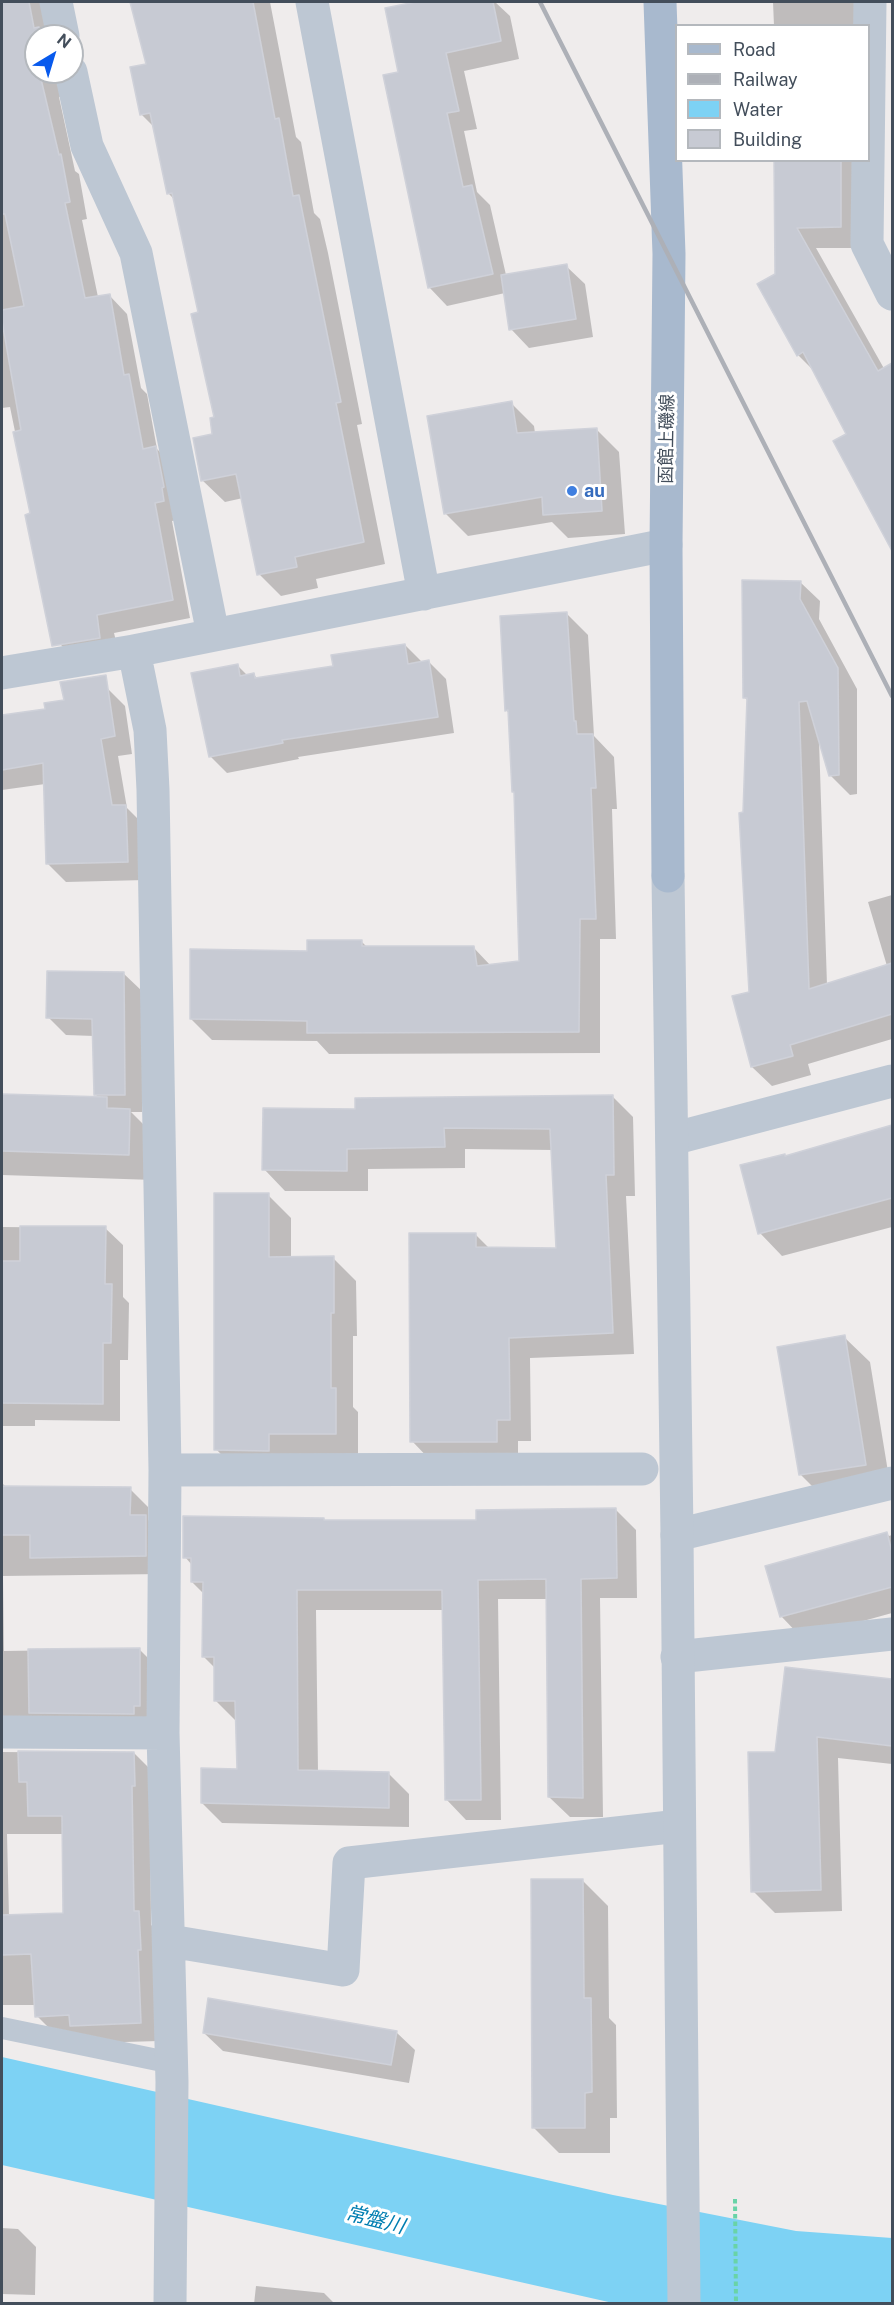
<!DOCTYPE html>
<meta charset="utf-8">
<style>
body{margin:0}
#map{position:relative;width:894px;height:2305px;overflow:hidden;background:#efecec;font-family:"Public Sans",sans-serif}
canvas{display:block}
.frame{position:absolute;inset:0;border:3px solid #434e5b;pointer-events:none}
.legend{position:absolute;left:675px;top:24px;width:195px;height:138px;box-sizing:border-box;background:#fff;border:2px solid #b4b8bd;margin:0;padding:8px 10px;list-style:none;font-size:18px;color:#434e5b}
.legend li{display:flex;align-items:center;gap:12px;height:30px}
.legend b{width:30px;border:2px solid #b4b8bd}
.north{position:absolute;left:24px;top:24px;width:60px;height:60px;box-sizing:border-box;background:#fff;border:2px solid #b4b8bd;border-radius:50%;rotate:38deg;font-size:16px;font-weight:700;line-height:24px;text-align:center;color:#434e5b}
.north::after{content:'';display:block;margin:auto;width:21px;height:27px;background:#085aed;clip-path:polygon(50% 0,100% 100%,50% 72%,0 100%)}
</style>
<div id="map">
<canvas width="894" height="2305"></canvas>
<div class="frame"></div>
<ul class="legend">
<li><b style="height:8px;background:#a8b9ce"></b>Road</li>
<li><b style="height:8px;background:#adb0b7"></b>Railway</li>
<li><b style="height:16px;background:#7dd2f4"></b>Water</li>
<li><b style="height:16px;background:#c7cad3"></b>Building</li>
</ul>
<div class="north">N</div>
</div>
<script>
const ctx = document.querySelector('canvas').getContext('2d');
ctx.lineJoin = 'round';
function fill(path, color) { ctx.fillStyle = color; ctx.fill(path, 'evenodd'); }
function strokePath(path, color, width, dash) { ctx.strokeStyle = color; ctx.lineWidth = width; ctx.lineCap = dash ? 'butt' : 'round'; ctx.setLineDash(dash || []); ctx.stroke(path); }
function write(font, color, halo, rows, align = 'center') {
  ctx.font = font + ' "Public Sans","Noto Sans JP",sans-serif'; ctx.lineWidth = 6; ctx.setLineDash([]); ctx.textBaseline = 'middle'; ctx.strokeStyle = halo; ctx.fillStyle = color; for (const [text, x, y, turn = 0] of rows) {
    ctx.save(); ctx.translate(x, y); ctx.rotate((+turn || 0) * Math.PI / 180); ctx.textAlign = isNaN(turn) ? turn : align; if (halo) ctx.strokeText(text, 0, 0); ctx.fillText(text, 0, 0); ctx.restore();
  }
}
fill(new Path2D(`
 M 2,2057 L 613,2195 L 796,2231 L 892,2238 L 892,2303 L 613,2303 L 2,2165 Z`), '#7dd2f4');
fill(new Path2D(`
 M 2,2 L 47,2 L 55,36 L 36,36 L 36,72 L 62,72 L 67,95 L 59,97 L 75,171 L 79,174 L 87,219 L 82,220 L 98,297 L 109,295 L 127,314 L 141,388 L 147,394 L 157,449 L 174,466 L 181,519 L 172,521 L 190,618 L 114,633 L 117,645 L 69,653 L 51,635 L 32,515 L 10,407 L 2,408 Z
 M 131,2 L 270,2 L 296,137 L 301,142 L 314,213 L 320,219 L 328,253 L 362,424 L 357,425 L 385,564 L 316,579 L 318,588 L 281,596 L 259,574 L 243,498 L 225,502 L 202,480 L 216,418 L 200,313 L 175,200 L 168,193 L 155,128 L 141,114 L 147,65 Z
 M 423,2 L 444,2 L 449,7 L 475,2 L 495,2 L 510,16 L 519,59 L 464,71 L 477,129 L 464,131 L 477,192 L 490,205 L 506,275 L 566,266 L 585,284 L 593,337 L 529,348 L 511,329 L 505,293 L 447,306 L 429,287 L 400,73 L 387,9 Z
 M 773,2 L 859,2 L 859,26 L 774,26 Z
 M 775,160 L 861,160 L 862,248 L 816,248 L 886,372 L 892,378 L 892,548 L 835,442 L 848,435 L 816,373 L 798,355 L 776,275 Z
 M 511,403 L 534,426 L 535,433 L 596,429 L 619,452 L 625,534 L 568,538 L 552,522 L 468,536 L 445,513 Z
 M 800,582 L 820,601 L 819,619 L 857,689 L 857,794 L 850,795 L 830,775 L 819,740 L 827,985 L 887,966 L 868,902 L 892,895 L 892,1039 L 808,1064 L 811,1075 L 772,1086 L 752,1067 L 744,814 L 748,701 L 745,698 Z
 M 567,614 L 588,635 L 594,736 L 614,757 L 617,809 L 612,809 L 616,939 L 600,939 L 600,1053 L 329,1054 L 317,1041 L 212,1040 L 191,1019 L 308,952 L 361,941 L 367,947 L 473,947 L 491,966 L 521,963 L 516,794 L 509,713 L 506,710 Z
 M 405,645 L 423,663 L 429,662 L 446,679 L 454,733 L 298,757 L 299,759 L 227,773 L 210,756 L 237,665 L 248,676 L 254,675 L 258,679 L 335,667 Z
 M 107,688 L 125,706 L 132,754 L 118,756 L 127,808 L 144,825 L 146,880 L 66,882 L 47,863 L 45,784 L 2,790 L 2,717 L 47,710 L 66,701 Z
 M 123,973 L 142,991 L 142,1112 L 131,1112 L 155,1136 L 154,1180 L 2,1175 L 2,1095 L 99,1098 L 95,1094 L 94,1036 L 66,1035 L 48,1017 Z
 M 612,1096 L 633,1117 L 635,1196 L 626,1196 L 634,1354 L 530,1358 L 531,1441 L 518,1441 L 518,1462 L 433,1463 L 412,1441 L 476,1235 L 490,1249 L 558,1249 L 553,1150 L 465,1149 L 465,1168 L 368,1169 L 368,1191 L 285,1191 L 264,1169 L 357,1110 Z
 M 892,1127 L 892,1227 L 782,1256 L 760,1233 L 786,1157 Z
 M 268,1195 L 291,1218 L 291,1258 L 333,1258 L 356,1281 L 357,1336 L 353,1336 L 353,1407 L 358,1412 L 358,1456 L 238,1472 L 216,1449 Z
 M 2,1227 L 105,1228 L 123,1245 L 123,1297 L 129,1303 L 128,1360 L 120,1360 L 120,1421 L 35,1420 L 35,1426 L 2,1426 Z
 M 844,1337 L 870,1362 L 891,1490 L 826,1500 L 801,1475 L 779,1348 Z
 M 2,1483 L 7,1488 L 130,1489 L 148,1507 L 148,1520 L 164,1535 L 163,1574 L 3,1576 L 4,1651 L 139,1649 L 158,1668 L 158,1724 L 4,1740 L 2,1750 Z
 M 616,1510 L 636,1530 L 637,1598 L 600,1598 L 603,1817 L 570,1817 L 549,1797 L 548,1599 L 498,1599 L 501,1820 L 466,1820 L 446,1799 L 444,1610 L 316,1610 L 318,1772 L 389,1774 L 409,1794 L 409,1827 L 222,1823 L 202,1803 L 238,1770 L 236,1721 L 216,1701 L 215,1668 L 203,1656 L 204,1594 L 192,1582 L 192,1565 L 185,1557 L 325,1521 L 477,1521 Z
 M 887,1534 L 889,1536 L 892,1535 L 892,1613 L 802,1638 L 781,1616 Z
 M 786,1669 L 892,1681 L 892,1764 L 838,1758 L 842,1911 L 775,1913 L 753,1891 L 777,1754 Z
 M 2,1752 L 134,1753 L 152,1771 L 150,1803 L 151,1925 L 157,1930 L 159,2041 L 90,2043 L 55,2034 L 37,2016 L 36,2005 L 2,2005 ZM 7,1834 L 64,1834 L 65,1915 L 9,1917 Z
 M 583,1881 L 608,1906 L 609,2018 L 616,2025 L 617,2118 L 610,2118 L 610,2153 L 559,2153 L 533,2127 Z
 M 396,2032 L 415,2050 L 409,2083 L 223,2051 L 204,2033 Z
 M 2,2228 L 18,2229 L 36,2247 L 35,2295 L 2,2294 Z
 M 256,2286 L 324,2293 L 335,2304 L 254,2304 Z`), '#0003');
const building = new Path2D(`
 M 2,2 L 29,2 L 34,28 L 39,27 L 41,36 L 36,36 L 36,72 L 49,72 L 50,77 L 41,79 L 59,155 L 61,154 L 70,202 L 65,203 L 85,298 L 110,294 L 124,375 L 129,374 L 143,449 L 156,446 L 164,487 L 162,488 L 164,501 L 155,503 L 173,600 L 97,615 L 100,638 L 52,646 L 25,515 L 30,513 L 13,432 L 21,430 L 2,321 L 2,310 L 24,306 L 5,214 L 2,214 Z
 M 130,2 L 253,2 L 275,119 L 279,118 L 293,196 L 299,195 L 306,230 L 341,402 L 336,403 L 364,542 L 295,557 L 297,567 L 257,575 L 236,474 L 201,481 L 193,438 L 212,434 L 210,418 L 214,417 L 191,314 L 198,312 L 172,193 L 167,194 L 150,113 L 140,115 L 130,67 L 146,64 Z
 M 415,2 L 493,2 L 501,41 L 446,53 L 459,111 L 447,113 L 463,187 L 472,185 L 493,274 L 428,288 L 383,75 L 398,72 L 385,8 Z
 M 774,160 L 841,160 L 841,227 L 797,228 L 878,371 L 892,363 L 892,551 L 833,441 L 846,434 L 803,352 L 797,356 L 757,284 L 775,274 Z
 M 567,264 L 576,319 L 509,330 L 501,275 Z
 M 512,401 L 517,433 L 597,428 L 602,511 L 543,515 L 542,497 L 444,514 L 427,416 Z
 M 742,580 L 801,581 L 800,599 L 838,668 L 839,775 L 829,776 L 807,701 L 799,702 L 809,989 L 892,963 L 892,1014 L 790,1045 L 793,1056 L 751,1067 L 732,996 L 749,992 L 739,813 L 743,812 L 747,698 L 743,698 Z
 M 567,612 L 574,721 L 576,721 L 577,734 L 593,734 L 596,788 L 591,788 L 596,919 L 580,919 L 579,1032 L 307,1033 L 307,1021 L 190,1019 L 190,949 L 307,951 L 307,940 L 362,940 L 362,946 L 474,946 L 477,966 L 519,961 L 514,792 L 512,792 L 508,710 L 505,711 L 500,616 Z
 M 405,644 L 408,664 L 429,660 L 438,717 L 282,740 L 283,743 L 209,757 L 191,673 L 238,664 L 240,676 L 254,673 L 255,678 L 333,666 L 331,655 Z
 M 106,675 L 115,736 L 101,739 L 112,805 L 126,805 L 128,862 L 46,864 L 43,763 L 2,770 L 2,715 L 45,709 L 44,703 L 64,700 L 60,682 Z
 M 47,971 L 124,972 L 125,1095 L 94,1095 L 92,1019 L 46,1018 Z
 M 2,1094 L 107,1097 L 107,1108 L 130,1109 L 129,1155 L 2,1151 Z
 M 613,1095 L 614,1175 L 606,1175 L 613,1333 L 509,1338 L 510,1420 L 497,1420 L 497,1442 L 410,1442 L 409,1233 L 476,1233 L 476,1247 L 556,1248 L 550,1129 L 444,1128 L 445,1147 L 347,1149 L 347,1171 L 262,1170 L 263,1108 L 355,1109 L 355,1098 Z
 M 892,1125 L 892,1198 L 758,1234 L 740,1165 L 785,1154 L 785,1156 Z
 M 214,1193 L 269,1193 L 269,1257 L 334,1256 L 334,1313 L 331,1313 L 331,1388 L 336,1388 L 336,1434 L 269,1434 L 269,1451 L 214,1450 Z
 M 20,1226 L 106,1226 L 105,1284 L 112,1284 L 111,1343 L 103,1343 L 103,1404 L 2,1403 L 2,1261 L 20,1261 Z
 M 845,1335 L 866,1465 L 799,1475 L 777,1347 Z
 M 2,1486 L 131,1487 L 130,1515 L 146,1515 L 146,1556 L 30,1558 L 30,1535 L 2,1535 Z
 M 616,1508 L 617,1578 L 581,1579 L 583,1798 L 548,1797 L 546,1579 L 478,1580 L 481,1800 L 445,1800 L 442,1590 L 297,1590 L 298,1770 L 389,1772 L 389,1808 L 201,1803 L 201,1768 L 237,1769 L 235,1701 L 214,1701 L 214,1657 L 202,1657 L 203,1582 L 191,1582 L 191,1558 L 183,1558 L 183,1516 L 324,1518 L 324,1520 L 476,1520 L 476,1510 Z
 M 887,1532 L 892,1552 L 892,1587 L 780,1617 L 765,1566 Z
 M 140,1648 L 140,1706 L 134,1706 L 134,1714 L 29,1713 L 28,1649 Z
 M 785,1667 L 892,1679 L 892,1746 L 817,1737 L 821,1890 L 751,1892 L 748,1752 L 775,1752 Z
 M 18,1751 L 134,1752 L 135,1786 L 132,1786 L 134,1911 L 139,1911 L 141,1950 L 138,1950 L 141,2023 L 70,2026 L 69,2015 L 35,2017 L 31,1954 L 2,1955 L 2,1915 L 63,1913 L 62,1816 L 28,1816 L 27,1782 L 19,1782 Z
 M 531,1879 L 583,1879 L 584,1998 L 591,1998 L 592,2092 L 585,2093 L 585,2128 L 532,2128 Z
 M 208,1998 L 397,2031 L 391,2065 L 203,2033 Z`);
fill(building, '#c7cad3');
strokePath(building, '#cfd1d9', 1.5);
strokePath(new Path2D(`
 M 735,2199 L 736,2304`), '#69d3a7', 4, [4.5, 3]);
strokePath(new Path2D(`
 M 2,2028 L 172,2063`), '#bdc7d3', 22);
strokePath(new Path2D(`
 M 56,2 L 63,36
 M 312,2 L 424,594
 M 870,2 L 867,244 L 892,294
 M 71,72 L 87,146 L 136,253 L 213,634
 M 134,651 L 150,730 L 153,790 L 165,1470 L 163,1733 L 172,2082 L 170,2304
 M 2,673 L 134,651 L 666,545
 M 672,1139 L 892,1081
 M 165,1470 L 642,1469
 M 677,1535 L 892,1483
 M 677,1657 L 892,1634
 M 2,1732 L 163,1733
 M 170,1941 L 343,1970 L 349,1863 L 679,1826`), '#bdc7d3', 33);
strokePath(new Path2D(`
 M 668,876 L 677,1535 L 684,2304`), '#bdc7d3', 33);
strokePath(new Path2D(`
 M 660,2 L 669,254 L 666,545 L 668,876`), '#a8b9ce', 33);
strokePath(new Path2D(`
 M 540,2 L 892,696`), '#adb0b7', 4.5);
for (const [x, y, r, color] of [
 [572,491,6,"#3f7fe0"]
]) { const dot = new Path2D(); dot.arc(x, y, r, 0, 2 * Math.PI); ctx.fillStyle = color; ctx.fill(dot); strokePath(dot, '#fff', 2); }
write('18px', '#434e5b', '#fff', [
 ["函館上磯線",667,439,-89]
]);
write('bold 18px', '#366cbe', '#fff', [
 ["au",584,491]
], 'left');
write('italic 20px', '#007eb1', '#fff', [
 ["常盤川",375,2220,14]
]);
</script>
